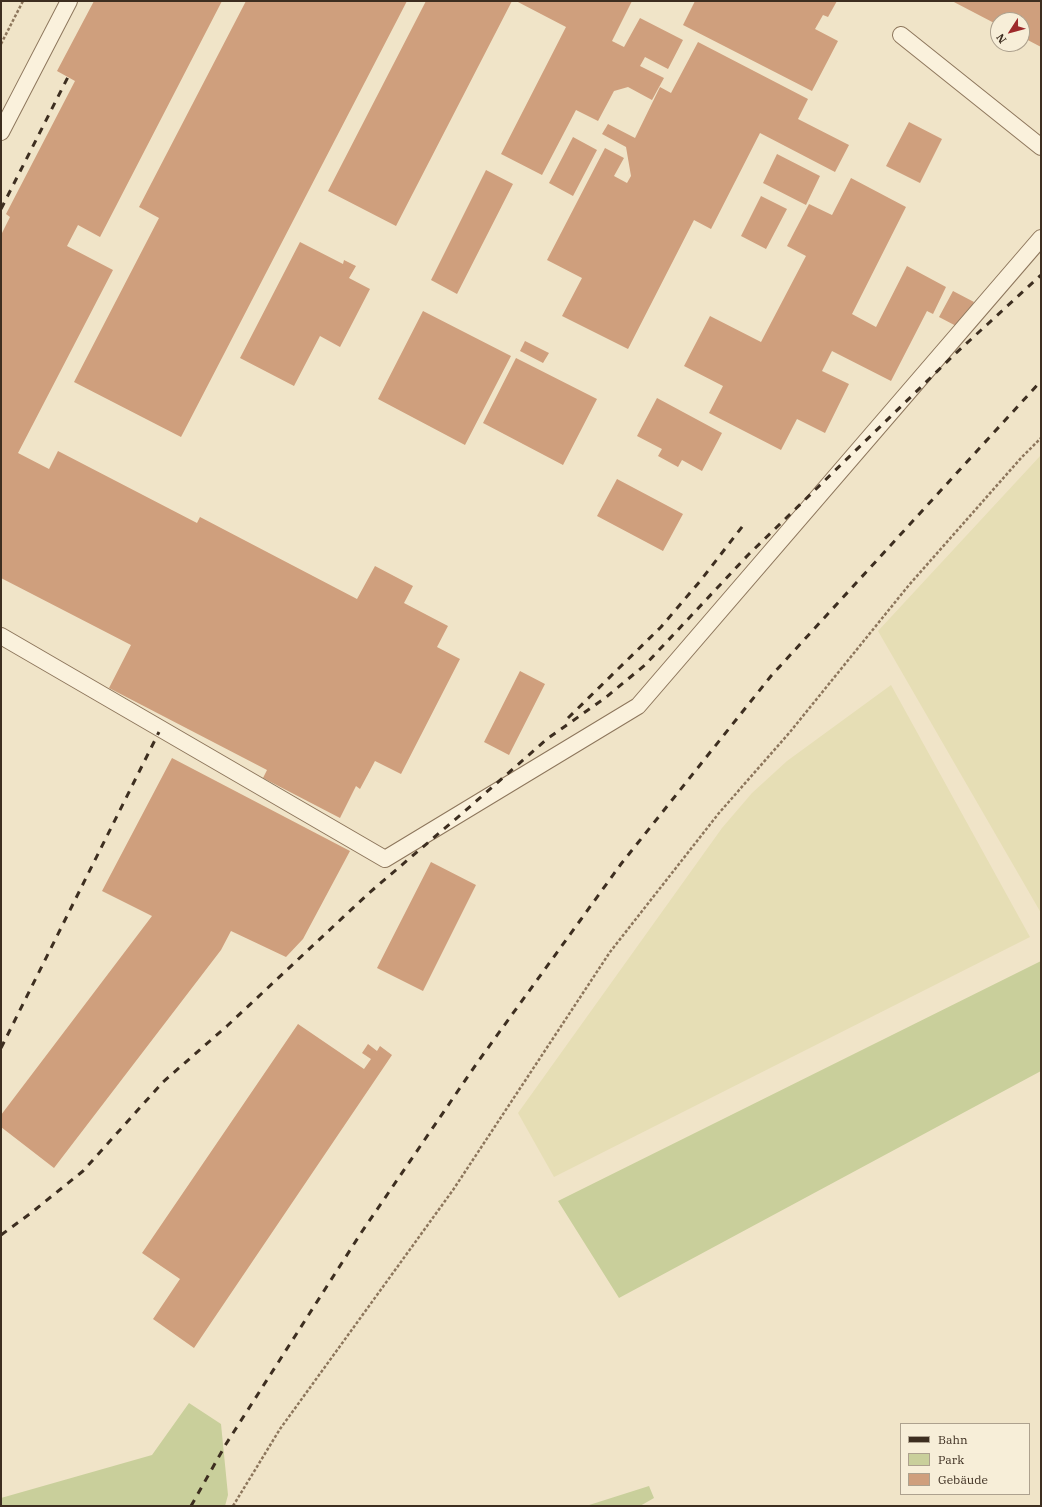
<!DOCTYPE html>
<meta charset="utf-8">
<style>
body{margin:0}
#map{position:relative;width:1042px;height:1507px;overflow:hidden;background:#f0e4c8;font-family:"IBM Plex Serif",serif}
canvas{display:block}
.frame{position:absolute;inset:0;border:2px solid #3d2e20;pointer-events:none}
.legend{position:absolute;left:900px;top:1423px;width:130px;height:72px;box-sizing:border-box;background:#f7eed8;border:1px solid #ada18e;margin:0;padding:5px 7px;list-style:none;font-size:12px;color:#3d2e20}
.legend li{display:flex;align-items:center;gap:8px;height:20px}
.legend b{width:20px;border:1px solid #ada18e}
.north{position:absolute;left:990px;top:12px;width:40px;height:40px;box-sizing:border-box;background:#f7eed8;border:1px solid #ada18e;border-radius:50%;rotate:234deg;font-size:11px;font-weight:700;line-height:16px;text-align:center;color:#3d2e20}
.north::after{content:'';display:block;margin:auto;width:14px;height:18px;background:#9e2a2b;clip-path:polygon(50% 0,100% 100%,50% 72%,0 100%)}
</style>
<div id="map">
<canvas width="1042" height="1507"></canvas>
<div class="frame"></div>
<ul class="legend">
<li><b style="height:5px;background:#3d2e20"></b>Bahn</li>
<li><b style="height:11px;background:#c9cf9b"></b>Park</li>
<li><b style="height:11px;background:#cf9f7d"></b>Gebäude</li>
</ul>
<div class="north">N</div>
</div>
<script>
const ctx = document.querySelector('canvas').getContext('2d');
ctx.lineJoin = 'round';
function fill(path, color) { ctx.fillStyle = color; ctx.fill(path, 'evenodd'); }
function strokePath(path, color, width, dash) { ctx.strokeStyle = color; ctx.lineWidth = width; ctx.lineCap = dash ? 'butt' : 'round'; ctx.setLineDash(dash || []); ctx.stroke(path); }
fill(new Path2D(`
 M 1041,455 L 1041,913 L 878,631 Z
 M 891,685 L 1030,937 L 554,1177 L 518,1113 L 722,828 L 752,793 L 787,761 Z`), '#e6deb5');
fill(new Path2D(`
 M 1041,961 L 1041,1071 L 619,1298 L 558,1201 Z
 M 189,1403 L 221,1424 L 228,1495 L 225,1506 L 1,1506 L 1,1498 L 152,1455 Z
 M 649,1486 L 654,1498 L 640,1506 L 586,1506 Z`), '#c9cf9b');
fill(new Path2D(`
 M 94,1 L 222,1 L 100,237 L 78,225 L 67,246 L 113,270 L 18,453 L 49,469 L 58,451 L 197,523 L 200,517 L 357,599 L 375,566 L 413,586 L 404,603 L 448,626 L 437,647 L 460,659 L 401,774 L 375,761 L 360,789 L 356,786 L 340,818 L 263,778 L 267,770 L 109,688 L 131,645 L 1,578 L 1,235 L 10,217 L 6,214 L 75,81 L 57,71 Z
 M 246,1 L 407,1 L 181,437 L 74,382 L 159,218 L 139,207 Z
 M 426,1 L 512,1 L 396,226 L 328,191 Z
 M 516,1 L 632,1 L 612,41 L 624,47 L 640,18 L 683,40 L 668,69 L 645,57 L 640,66 L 664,78 L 652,100 L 628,87 L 614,91 L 598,121 L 576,110 L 542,175 L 501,154 L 566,27 Z
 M 695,1 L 837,1 L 828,17 L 823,15 L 815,29 L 838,41 L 812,91 L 683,25 Z
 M 952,1 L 1041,1 L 1041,47 L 1022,37 L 1022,20 L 998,20 L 998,25 Z
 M 698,42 L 808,99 L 798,119 L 849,145 L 835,172 L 760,133 L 711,229 L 694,220 L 628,349 L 562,316 L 582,278 L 547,260 L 605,148 L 624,158 L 614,176 L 627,183 L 631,176 L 626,147 L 602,134 L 608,124 L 635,138 L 660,87 L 671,93 Z
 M 909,122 L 942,139 L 920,183 L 886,166 Z
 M 573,137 L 597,150 L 573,196 L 549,183 Z
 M 777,154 L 820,176 L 806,205 L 763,183 Z
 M 486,170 L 513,184 L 457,294 L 431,280 Z
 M 851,178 L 906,207 L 852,314 L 876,327 L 907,266 L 946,287 L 933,314 L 927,311 L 891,381 L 832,351 L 822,371 L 849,384 L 825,433 L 797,419 L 781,450 L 709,413 L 723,386 L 684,366 L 710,316 L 761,342 L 806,256 L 787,246 L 809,204 L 832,215 Z
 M 761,196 L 787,209 L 766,249 L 741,236 Z
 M 300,242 L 343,264 L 344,260 L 356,266 L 349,278 L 370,289 L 340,347 L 320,336 L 294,386 L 240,358 Z
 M 953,291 L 974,302 L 960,328 L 939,317 Z
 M 423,311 L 511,356 L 465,445 L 378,399 Z
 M 525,341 L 549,353 L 543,363 L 520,351 Z
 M 516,358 L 597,399 L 563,465 L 483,423 Z
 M 657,398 L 722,433 L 702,471 L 682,460 L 678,467 L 658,456 L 662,449 L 637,436 Z
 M 617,479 L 683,514 L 663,551 L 597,516 Z
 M 520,671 L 545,684 L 509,755 L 484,742 Z
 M 172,758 L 350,851 L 303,939 L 286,957 L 231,931 L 221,950 L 54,1168 L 1,1127 L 1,1115 L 152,916 L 102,891 Z
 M 431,862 L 476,885 L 423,991 L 377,968 Z
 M 298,1024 L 364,1069 L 371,1059 L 362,1053 L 368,1044 L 377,1051 L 380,1046 L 392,1055 L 194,1348 L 153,1319 L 180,1279 L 142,1253 Z`), '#cf9f7d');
const service = new Path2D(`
 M 901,35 L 1041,147
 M 1,132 L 69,1
 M 1,636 L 385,859 L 638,706 L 1041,238`);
strokePath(service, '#8d765c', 18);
strokePath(new Path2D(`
 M 1,44 L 23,1
 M 233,1506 L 280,1429 L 453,1190 L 610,952 L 719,813 L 790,732 L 909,585 L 1022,457 L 1041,438`), '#8d765c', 2.5, [3, 2]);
strokePath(service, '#faf1dc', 16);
strokePath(new Path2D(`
 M 1,209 L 68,77
 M 568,718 L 661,627 L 701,580 L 745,523
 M 1,1048 L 159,732
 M 1,1235 L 31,1213 L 83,1171 L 163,1082 L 227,1026 L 369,893 L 465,811 L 547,739 L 605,698 L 645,665 L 748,555 L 955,354 L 1041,275
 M 191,1506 L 226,1444 L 361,1233 L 477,1063 L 621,864 L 771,676 L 1041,381`), '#3d2e20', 3, [7, 7]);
</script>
